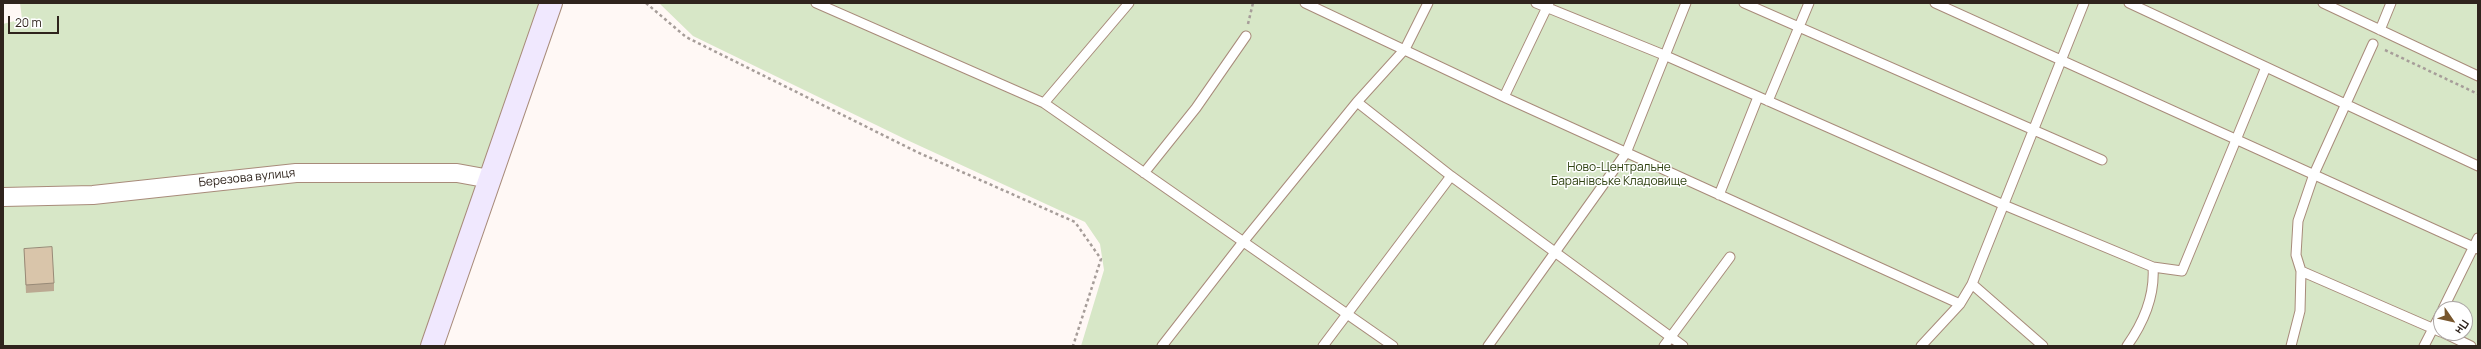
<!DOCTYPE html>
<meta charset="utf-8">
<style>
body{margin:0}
#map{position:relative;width:2481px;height:349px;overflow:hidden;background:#fff8f5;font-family:Manrope,sans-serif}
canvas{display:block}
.frame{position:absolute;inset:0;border:4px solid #2f241d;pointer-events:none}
.north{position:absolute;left:2433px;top:301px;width:40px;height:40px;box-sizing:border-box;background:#fff;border:1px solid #aca7a5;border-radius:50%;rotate:124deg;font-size:11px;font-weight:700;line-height:16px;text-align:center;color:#2f241d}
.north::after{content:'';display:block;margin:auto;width:14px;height:18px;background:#78572e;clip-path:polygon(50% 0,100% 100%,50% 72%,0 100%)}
.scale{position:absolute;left:8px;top:16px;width:51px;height:18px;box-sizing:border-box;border:2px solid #2f241d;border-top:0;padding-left:5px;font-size:12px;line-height:14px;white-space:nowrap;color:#2f241d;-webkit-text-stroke:3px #fff;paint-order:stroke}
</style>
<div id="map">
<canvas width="2481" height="349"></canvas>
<div class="frame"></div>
<div class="north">Пн</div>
<div class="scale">20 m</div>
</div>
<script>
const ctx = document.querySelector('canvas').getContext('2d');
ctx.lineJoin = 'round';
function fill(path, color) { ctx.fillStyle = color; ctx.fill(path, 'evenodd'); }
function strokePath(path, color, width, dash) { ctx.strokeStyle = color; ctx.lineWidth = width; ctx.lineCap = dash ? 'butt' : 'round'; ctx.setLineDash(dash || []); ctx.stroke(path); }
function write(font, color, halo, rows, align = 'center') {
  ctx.font = font + ' Manrope,sans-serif'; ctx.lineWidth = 3; ctx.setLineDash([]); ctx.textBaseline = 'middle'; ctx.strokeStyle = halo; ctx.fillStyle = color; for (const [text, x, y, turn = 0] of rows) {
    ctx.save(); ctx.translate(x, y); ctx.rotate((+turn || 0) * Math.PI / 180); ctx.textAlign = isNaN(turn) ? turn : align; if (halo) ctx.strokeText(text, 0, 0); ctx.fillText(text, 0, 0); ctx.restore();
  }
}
fill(new Path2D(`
 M 20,3 L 551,3 L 432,346 L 3,346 L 3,24 L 22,19 Z
 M 659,3 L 2478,3 L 2478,346 L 1081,346 L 1104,270 L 1100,244 L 1085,222 L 907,140 L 693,36 ZM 2441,309 L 2465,309 L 2465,333 L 2441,333 Z`), '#d7e7c7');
const service = new Path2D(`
 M 816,3 L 1044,103 L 1393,346
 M 1305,3 L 1504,97 L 1960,304
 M 1536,3 L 1664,55 L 2004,205 L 2153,267 C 2155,296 2144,322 2127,346
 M 1744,3 L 2102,160
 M 1935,3 L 2478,249
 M 2129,3 L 2478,166
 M 2323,3 L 2478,76
 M 2380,30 L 2391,3
 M 1504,97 L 1549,3
 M 1768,101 L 1809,3
 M 1357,102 L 1451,176 L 1683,346
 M 1044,103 L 1129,3
 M 1144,173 L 1196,108 L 1246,36
 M 1719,195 L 1758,97
 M 2153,267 L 2182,271 L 2266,67
 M 2301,271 L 2441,332
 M 1972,284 L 2043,346
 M 2443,309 L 2478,238
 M 2444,333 L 2471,346
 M 1162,346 L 1243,242 L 1357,102 L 1405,49 L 1428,3
 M 1323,346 L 1451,176
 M 1488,346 L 1626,153 L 1686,3
 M 1664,346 L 1730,257
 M 1921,346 L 1960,304 L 1972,284 L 2084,3
 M 2291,346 L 2300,311 L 2301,271 L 2296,255 L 2298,221 L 2314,174 L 2373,44
 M 2424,346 L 2441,313`);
const minor = new Path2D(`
 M 3,197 L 93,195 L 296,173 L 457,173 L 490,179`);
const secondary = new Path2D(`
 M 432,346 L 551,3`);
strokePath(service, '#a88b7a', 11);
strokePath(minor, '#a88b7a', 20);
strokePath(secondary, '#a88b7a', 24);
strokePath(new Path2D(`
 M 646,3 L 686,37 L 917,152 L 1075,222 L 1101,259 L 1073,346
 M 1248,24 L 1253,3
 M 2385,50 L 2478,94`), '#a69d99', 2.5, [3, 3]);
strokePath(service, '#fff', 9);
strokePath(minor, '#fff', 18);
strokePath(secondary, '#f0e8fe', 22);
fill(new Path2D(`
 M 24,249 L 54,283 L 54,291 L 26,293 Z`), '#bba992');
const building = new Path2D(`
 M 52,247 L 54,283 L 26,285 L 24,249 Z`);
fill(building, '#d9c5aa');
strokePath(building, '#988a77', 1);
write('12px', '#2f4211', '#fff', [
 ["Ново-Центральне",1619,168],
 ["Баранівське Кладовище",1619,182]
]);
write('12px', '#2f241d', '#fff', [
 ["Березова вулиця",247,178,-6]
]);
</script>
